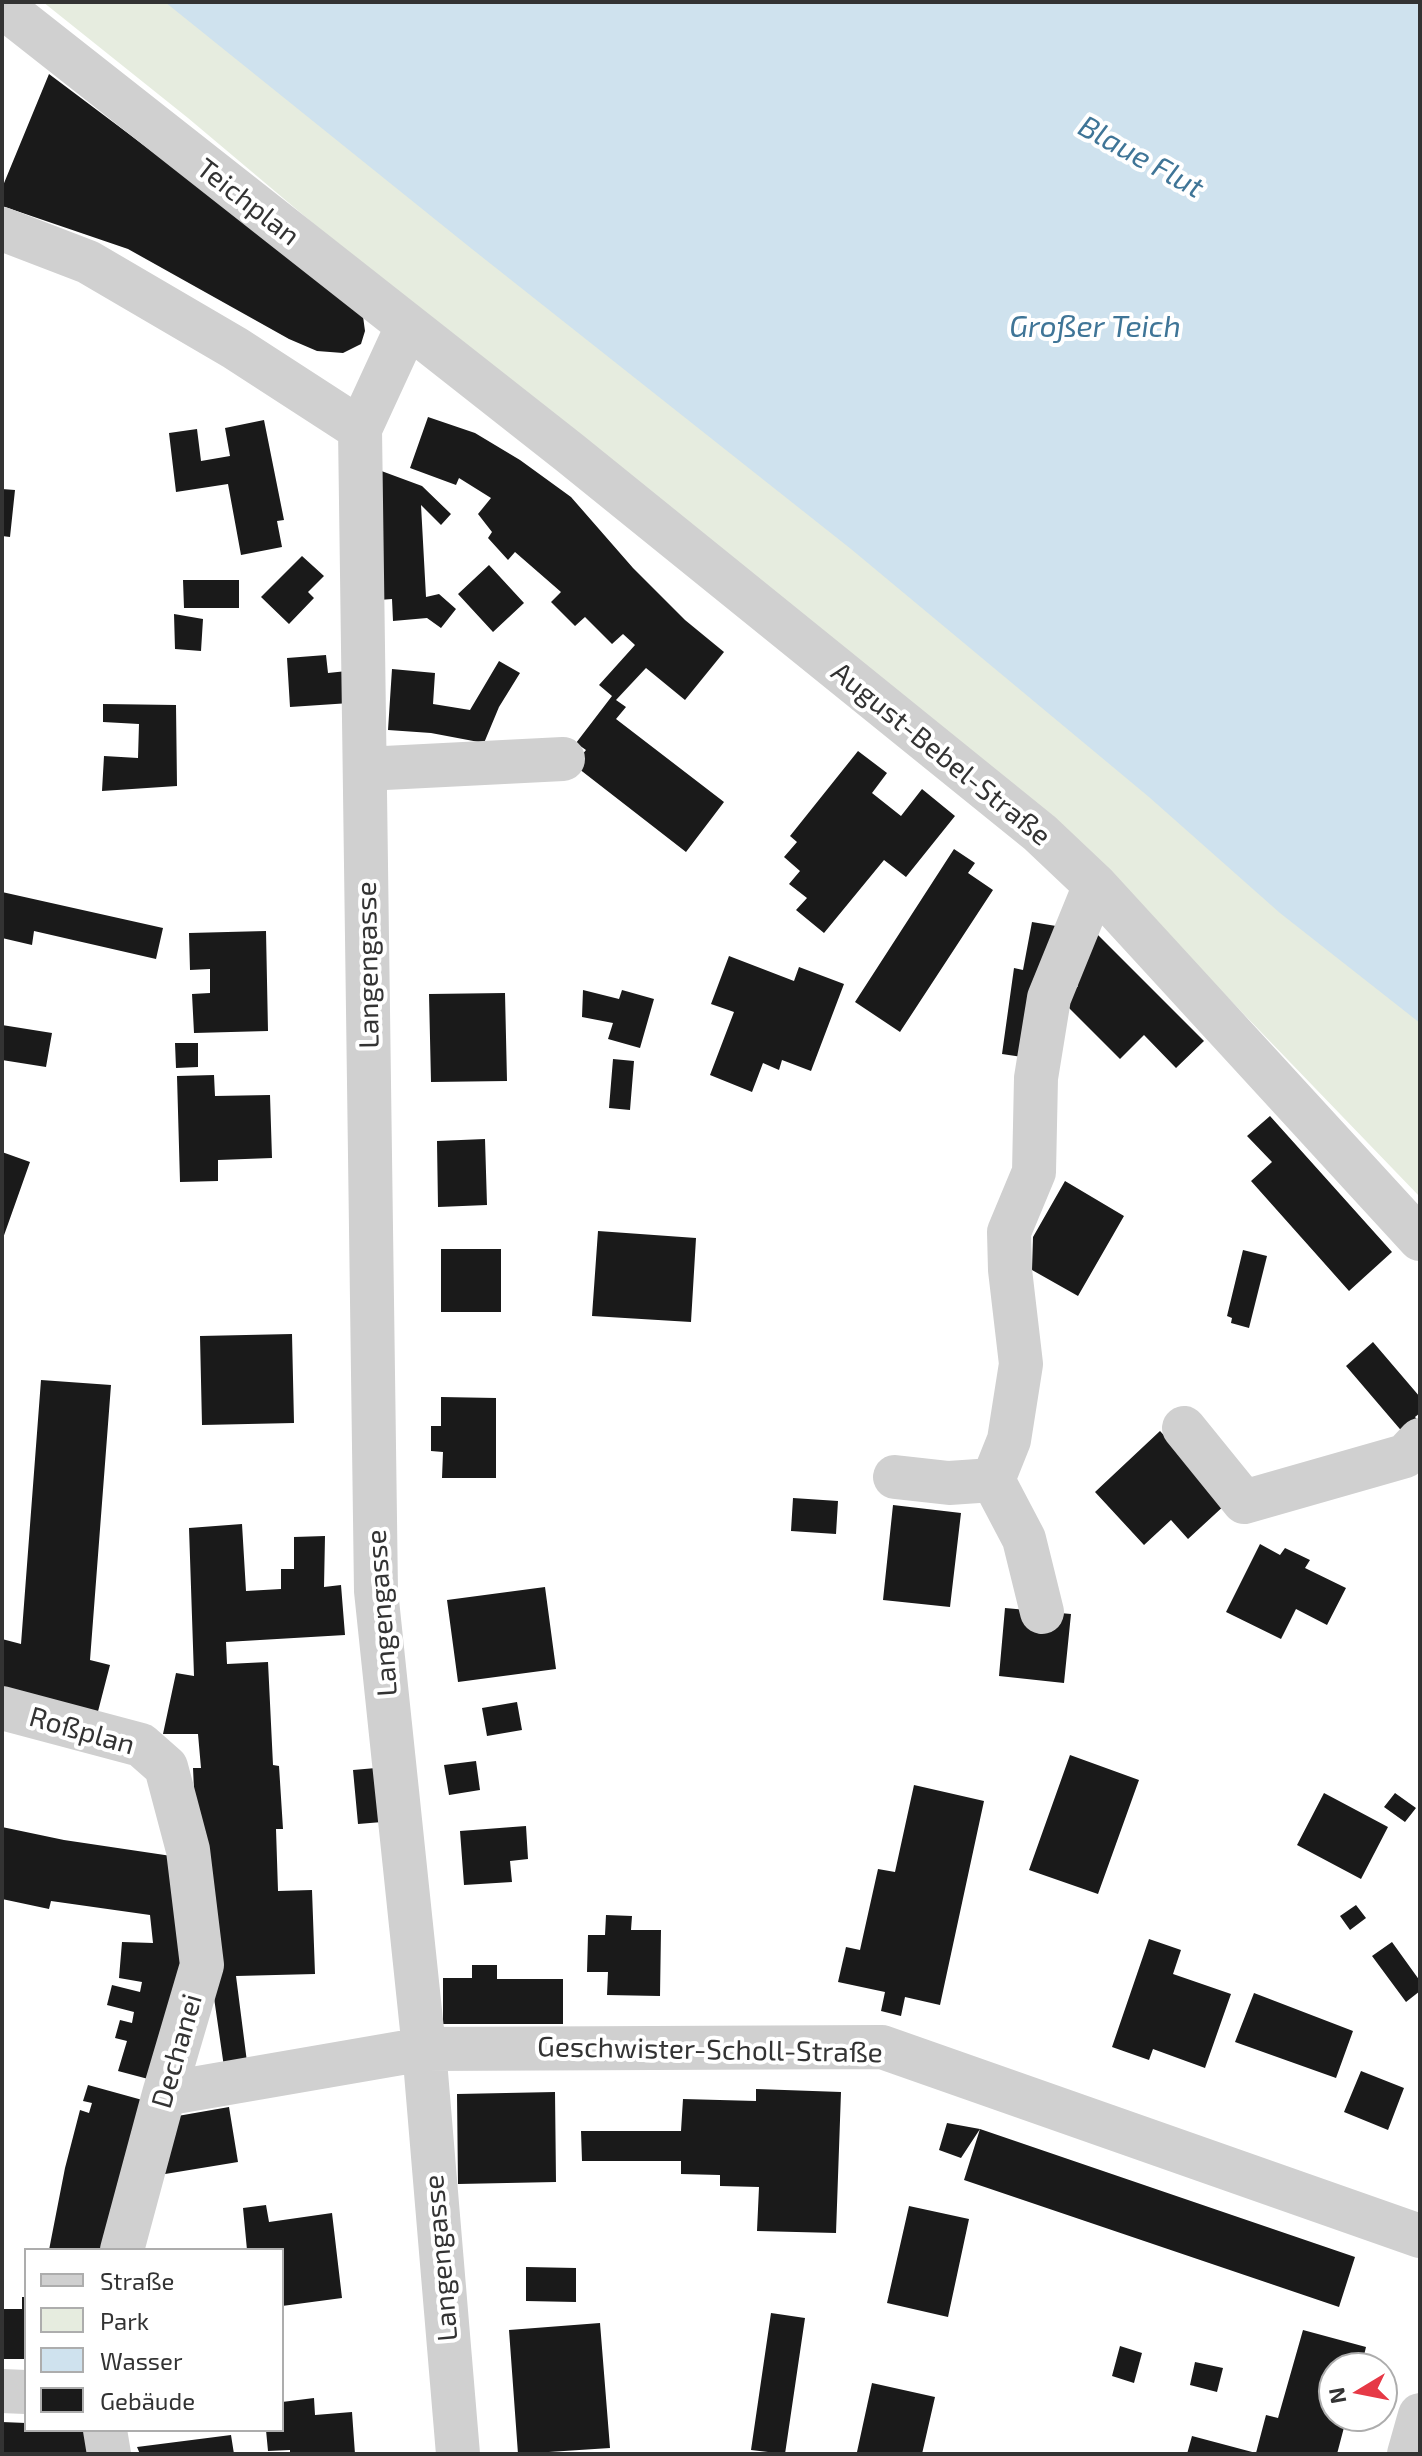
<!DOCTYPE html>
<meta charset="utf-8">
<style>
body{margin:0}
#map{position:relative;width:1422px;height:2456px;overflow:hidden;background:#fff;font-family:"Exo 2",sans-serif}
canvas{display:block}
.frame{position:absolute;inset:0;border:4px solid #333;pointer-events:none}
.legend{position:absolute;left:24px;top:2248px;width:260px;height:184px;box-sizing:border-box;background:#fff;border:2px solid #adadad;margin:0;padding:10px 14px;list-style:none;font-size:24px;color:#333}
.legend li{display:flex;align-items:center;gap:16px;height:40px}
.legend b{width:40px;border:2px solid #adadad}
.north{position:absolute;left:1318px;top:2352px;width:80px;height:80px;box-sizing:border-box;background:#fff;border:2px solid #adadad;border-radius:50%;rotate:260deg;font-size:22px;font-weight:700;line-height:32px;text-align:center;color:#333}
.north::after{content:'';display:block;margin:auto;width:28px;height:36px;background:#e63946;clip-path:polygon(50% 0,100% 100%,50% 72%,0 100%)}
</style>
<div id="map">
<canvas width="1422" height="2456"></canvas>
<div class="frame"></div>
<ul class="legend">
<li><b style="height:10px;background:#d0d0d0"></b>Straße</li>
<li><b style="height:22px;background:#e6ecdf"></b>Park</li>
<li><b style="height:22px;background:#cfe2ee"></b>Wasser</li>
<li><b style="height:22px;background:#1a1a1a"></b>Gebäude</li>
</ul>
<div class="north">N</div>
</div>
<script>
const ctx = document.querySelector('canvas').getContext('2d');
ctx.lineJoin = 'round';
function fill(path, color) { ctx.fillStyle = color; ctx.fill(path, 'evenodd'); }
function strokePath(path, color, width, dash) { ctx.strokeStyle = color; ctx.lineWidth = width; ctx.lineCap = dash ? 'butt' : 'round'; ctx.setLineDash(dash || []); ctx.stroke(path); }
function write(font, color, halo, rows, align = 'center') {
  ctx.font = font + ' "Exo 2",sans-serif'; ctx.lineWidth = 8; ctx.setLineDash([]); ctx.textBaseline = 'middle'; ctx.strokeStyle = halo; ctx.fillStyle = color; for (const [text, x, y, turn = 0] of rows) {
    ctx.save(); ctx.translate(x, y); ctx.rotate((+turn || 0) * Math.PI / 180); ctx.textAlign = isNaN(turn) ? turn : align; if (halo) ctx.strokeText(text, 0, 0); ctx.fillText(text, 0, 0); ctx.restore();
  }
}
fill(new Path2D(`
 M 43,2 L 1420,2 L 1420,1197 L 1075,839 L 416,310 L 188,118 Z`), '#e6ecdf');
fill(new Path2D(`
 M 165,2 L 1420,2 L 1420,1023 L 1280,913 L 1149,797 L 851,549 L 472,249 Z`), '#cfe2ee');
fill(new Path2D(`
 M 49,74 L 362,309 L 365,331 L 361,344 L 343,353 L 317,351 L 289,339 L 128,249 L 2,206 L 2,188 Z
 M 428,417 L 475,433 L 520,460 L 571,497 L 633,568 L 685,620 L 724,652 L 685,700 L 646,668 L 616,700 L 626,707 L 616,719 L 724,802 L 686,852 L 574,765 L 586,750 L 576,743 L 612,696 L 599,685 L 635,645 L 623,634 L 612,644 L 585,617 L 575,626 L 551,602 L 561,592 L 515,552 L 508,560 L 488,538 L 492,532 L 478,514 L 491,498 L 459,478 L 456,485 L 410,468 Z
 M 264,420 L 284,520 L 277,521 L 282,547 L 241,555 L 228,484 L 176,492 L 169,433 L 197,429 L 201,461 L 230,456 L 225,428 Z
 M 376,469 L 422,486 L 451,514 L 441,525 L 421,505 L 426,597 L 439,594 L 456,609 L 441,628 L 427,618 L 393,621 L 392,599 L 379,600 Z
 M 2,489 L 15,490 L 10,537 L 2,536 Z
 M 302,556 L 324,576 L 308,592 L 314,598 L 289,624 L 261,597 Z
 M 489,565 L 524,603 L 493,632 L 458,594 Z
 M 183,580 L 239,580 L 239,608 L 184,608 Z
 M 174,614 L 203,619 L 201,651 L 175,649 Z
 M 326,655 L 328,673 L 347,671 L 350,703 L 290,707 L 287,658 Z
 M 499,661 L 520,673 L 499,707 L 484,743 L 431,733 L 388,730 L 392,669 L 435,673 L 433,704 L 470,710 Z
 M 103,704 L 176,705 L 177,786 L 102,791 L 104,756 L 138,758 L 139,724 L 103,722 Z
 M 858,751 L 887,773 L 872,793 L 901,816 L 922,789 L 955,816 L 906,877 L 884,860 L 824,933 L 796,910 L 807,898 L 789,884 L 800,871 L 784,857 L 797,842 L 790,836 Z
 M 954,849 L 975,863 L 968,873 L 993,890 L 900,1032 L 855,1002 Z
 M 2,892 L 163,928 L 156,959 L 34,931 L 32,945 L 2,938 Z
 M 1032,922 L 1062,927 L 1029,1058 L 1002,1054 L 1014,968 L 1023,970 Z
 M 266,931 L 268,1031 L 194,1033 L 192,994 L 210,993 L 210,969 L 190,970 L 189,933 Z
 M 1094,931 L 1204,1041 L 1176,1068 L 1144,1035 L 1120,1059 L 1063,1002 L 1078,986 L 1068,976 Z
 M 729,956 L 794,981 L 799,967 L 844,984 L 811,1071 L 782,1060 L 779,1070 L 763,1063 L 752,1092 L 710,1075 L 734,1012 L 711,1004 Z
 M 583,990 L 619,999 L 622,990 L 654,999 L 640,1048 L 608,1039 L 613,1023 L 582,1017 Z
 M 505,993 L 507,1081 L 431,1082 L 429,994 Z
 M 2,1025 L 52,1033 L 46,1067 L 2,1060 Z
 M 175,1043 L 198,1043 L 198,1067 L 176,1068 Z
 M 613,1059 L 634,1061 L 630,1110 L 609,1108 Z
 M 214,1075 L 215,1096 L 270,1095 L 272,1158 L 218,1160 L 218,1181 L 180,1182 L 177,1076 Z
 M 1270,1116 L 1392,1252 L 1349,1291 L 1251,1181 L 1272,1162 L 1247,1136 Z
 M 485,1139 L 487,1205 L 438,1207 L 437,1141 Z
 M 2,1152 L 30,1162 L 2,1241 Z
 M 1065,1181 L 1124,1216 L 1078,1296 L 1032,1270 L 1033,1237 Z
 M 598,1231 L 696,1238 L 691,1322 L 592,1316 Z
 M 441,1249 L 501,1249 L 501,1312 L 441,1312 Z
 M 1243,1250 L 1267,1256 L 1249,1328 L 1231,1323 L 1232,1318 L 1227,1316 Z
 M 292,1334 L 294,1423 L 202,1425 L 200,1336 Z
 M 1373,1342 L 1420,1397 L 1420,1413 L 1415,1417 L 1419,1422 L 1405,1435 L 1346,1366 Z
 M 41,1380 L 111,1385 L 90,1660 L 110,1665 L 95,1723 L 2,1701 L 2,1639 L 21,1644 Z
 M 441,1397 L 496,1398 L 496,1478 L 442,1478 L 443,1452 L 431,1451 L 431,1426 L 441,1426 Z
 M 1160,1431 L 1227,1503 L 1188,1539 L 1171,1520 L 1144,1545 L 1095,1492 Z
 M 793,1498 L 838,1501 L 836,1534 L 791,1531 Z
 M 893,1505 L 961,1513 L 950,1607 L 883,1600 Z
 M 242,1524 L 246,1591 L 281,1589 L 281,1569 L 294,1569 L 294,1537 L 325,1536 L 324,1587 L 341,1585 L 345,1635 L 226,1642 L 227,1664 L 268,1662 L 273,1765 L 279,1766 L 283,1829 L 276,1829 L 278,1891 L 312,1890 L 315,1974 L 236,1976 L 247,2062 L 224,2067 L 211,1977 L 196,1833 L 193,1768 L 201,1768 L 198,1734 L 163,1734 L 176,1673 L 194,1676 L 189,1528 Z
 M 1260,1544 L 1280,1555 L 1285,1548 L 1310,1560 L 1305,1568 L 1346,1588 L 1327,1625 L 1296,1609 L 1281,1639 L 1226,1612 Z
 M 545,1587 L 556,1669 L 458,1682 L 447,1600 Z
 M 1005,1608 L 1071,1614 L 1064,1683 L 999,1676 Z
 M 517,1702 L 522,1730 L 487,1736 L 482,1708 Z
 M 1070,1755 L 1139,1780 L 1098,1894 L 1029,1870 Z
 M 476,1761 L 480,1790 L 449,1795 L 444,1765 Z
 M 376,1768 L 382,1822 L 358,1824 L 353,1770 Z
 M 914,1785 L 984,1801 L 940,2005 L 905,1997 L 901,2016 L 881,2011 L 885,1992 L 838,1982 L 846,1947 L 860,1950 L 878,1869 L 895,1872 Z
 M 1324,1793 L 1388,1827 L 1361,1879 L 1297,1845 Z
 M 1395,1793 L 1416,1808 L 1405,1822 L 1384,1807 Z
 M 526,1826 L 528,1859 L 510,1861 L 512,1882 L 464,1885 L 460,1831 Z
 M 2,1827 L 64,1840 L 178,1857 L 185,1966 L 152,2080 L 118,2071 L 127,2041 L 115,2038 L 120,2020 L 132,2023 L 134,2012 L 107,2005 L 112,1985 L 140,1992 L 142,1982 L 119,1978 L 122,1942 L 153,1943 L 150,1915 L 51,1901 L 49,1909 L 2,1899 Z
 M 1356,1905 L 1366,1918 L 1350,1930 L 1340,1916 Z
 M 606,1915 L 632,1916 L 631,1930 L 661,1930 L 660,1996 L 607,1995 L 608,1972 L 587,1972 L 588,1935 L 605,1935 Z
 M 1149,1939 L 1181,1950 L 1173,1974 L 1231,1994 L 1205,2068 L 1153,2049 L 1149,2060 L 1112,2047 Z
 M 1392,1942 L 1420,1981 L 1420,1991 L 1406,2002 L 1372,1956 Z
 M 472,1965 L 497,1965 L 497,1979 L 563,1979 L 563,2024 L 443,2024 L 443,1978 L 472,1978 Z
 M 1254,1993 L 1353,2031 L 1336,2078 L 1235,2042 Z
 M 1361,2071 L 1404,2088 L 1388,2130 L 1344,2112 Z
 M 88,2085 L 146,2101 L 105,2250 L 49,2250 L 65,2168 L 80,2110 L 89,2113 L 92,2103 L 83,2101 Z
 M 756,2089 L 841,2092 L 836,2233 L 757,2231 L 759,2187 L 720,2186 L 720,2175 L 681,2174 L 681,2161 L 582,2161 L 581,2131 L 681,2131 L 683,2099 L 756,2101 Z
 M 555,2092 L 556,2182 L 458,2184 L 457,2094 Z
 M 229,2107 L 238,2162 L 159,2175 L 172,2117 Z
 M 947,2123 L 980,2129 L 1355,2257 L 1339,2307 L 964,2180 L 980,2129 L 961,2158 L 939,2150 Z
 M 266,2205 L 269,2222 L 332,2213 L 342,2298 L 282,2306 L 282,2250 L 247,2250 L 243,2208 Z
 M 909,2206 L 969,2219 L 948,2317 L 887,2303 Z
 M 526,2267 L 576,2268 L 576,2302 L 526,2301 Z
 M 22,2297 L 26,2297 L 26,2359 L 2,2359 L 2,2309 L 22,2309 Z
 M 771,2313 L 805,2318 L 785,2454 L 751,2450 Z
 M 600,2323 L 610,2448 L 518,2454 L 509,2330 Z
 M 1303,2330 L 1366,2347 L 1361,2368 L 1334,2368 L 1334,2416 L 1347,2416 L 1337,2454 L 1187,2454 L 1192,2436 L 1256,2453 L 1266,2415 L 1278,2418 Z
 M 1120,2346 L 1142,2353 L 1134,2383 L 1112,2376 Z
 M 1195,2362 L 1223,2368 L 1217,2392 L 1190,2385 Z
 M 872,2383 L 935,2397 L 922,2454 L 868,2454 L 857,2452 Z
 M 314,2398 L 315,2415 L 352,2412 L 355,2454 L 290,2454 L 290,2450 L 268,2451 L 266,2430 L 282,2430 L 282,2402 Z
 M 2,2422 L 26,2423 L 26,2430 L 95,2430 L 94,2454 L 2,2454 Z
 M 231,2435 L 234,2454 L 140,2454 L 137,2447 Z`), '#1a1a1a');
strokePath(new Path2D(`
 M 2,6 L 570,453 L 1040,833 L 1095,885 L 1420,1239
 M 2,229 L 88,262 L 235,348 L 360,429
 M 407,327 L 360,429 L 376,1591 L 424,2049 L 458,2454
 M 365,769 L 563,759
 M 1184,1428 L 1244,1502 L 1405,1456 L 1420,1440
 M 895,1477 L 949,1483 L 993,1480 L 1009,1440 L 1021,1364 L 1010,1270 L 1009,1232 L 1034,1172 L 1036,1078 L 1049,998 L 1095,885
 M 993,1480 L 1024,1539 L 1042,1612
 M 2,1708 L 141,1745 L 166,1767 L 188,1850 L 202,1965 L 164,2094 L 122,2250
 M 164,2094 L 424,2049 L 882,2047 L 1420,2236
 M 2,2391 L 26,2392
 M 105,2430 L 109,2454
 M 1409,2454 L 1420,2415`), '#d0d0d0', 44);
write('28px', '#333', '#fff', [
 ["Teichplan",248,202,38],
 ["August-Bebel-Straße",941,754,39],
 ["Langengasse",368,965,-91],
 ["Langengasse",382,1613,-94],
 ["Roßplan",82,1731,16],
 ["Geschwister-Scholl-Straße",710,2050,1],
 ["Dechanei",177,2051,-74],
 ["Langengasse",441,2258,-95]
]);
write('italic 30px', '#3f7597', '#fff', [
 ["Blaue Flut",1141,157,29],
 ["Großer Teich",1095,327]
]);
</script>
